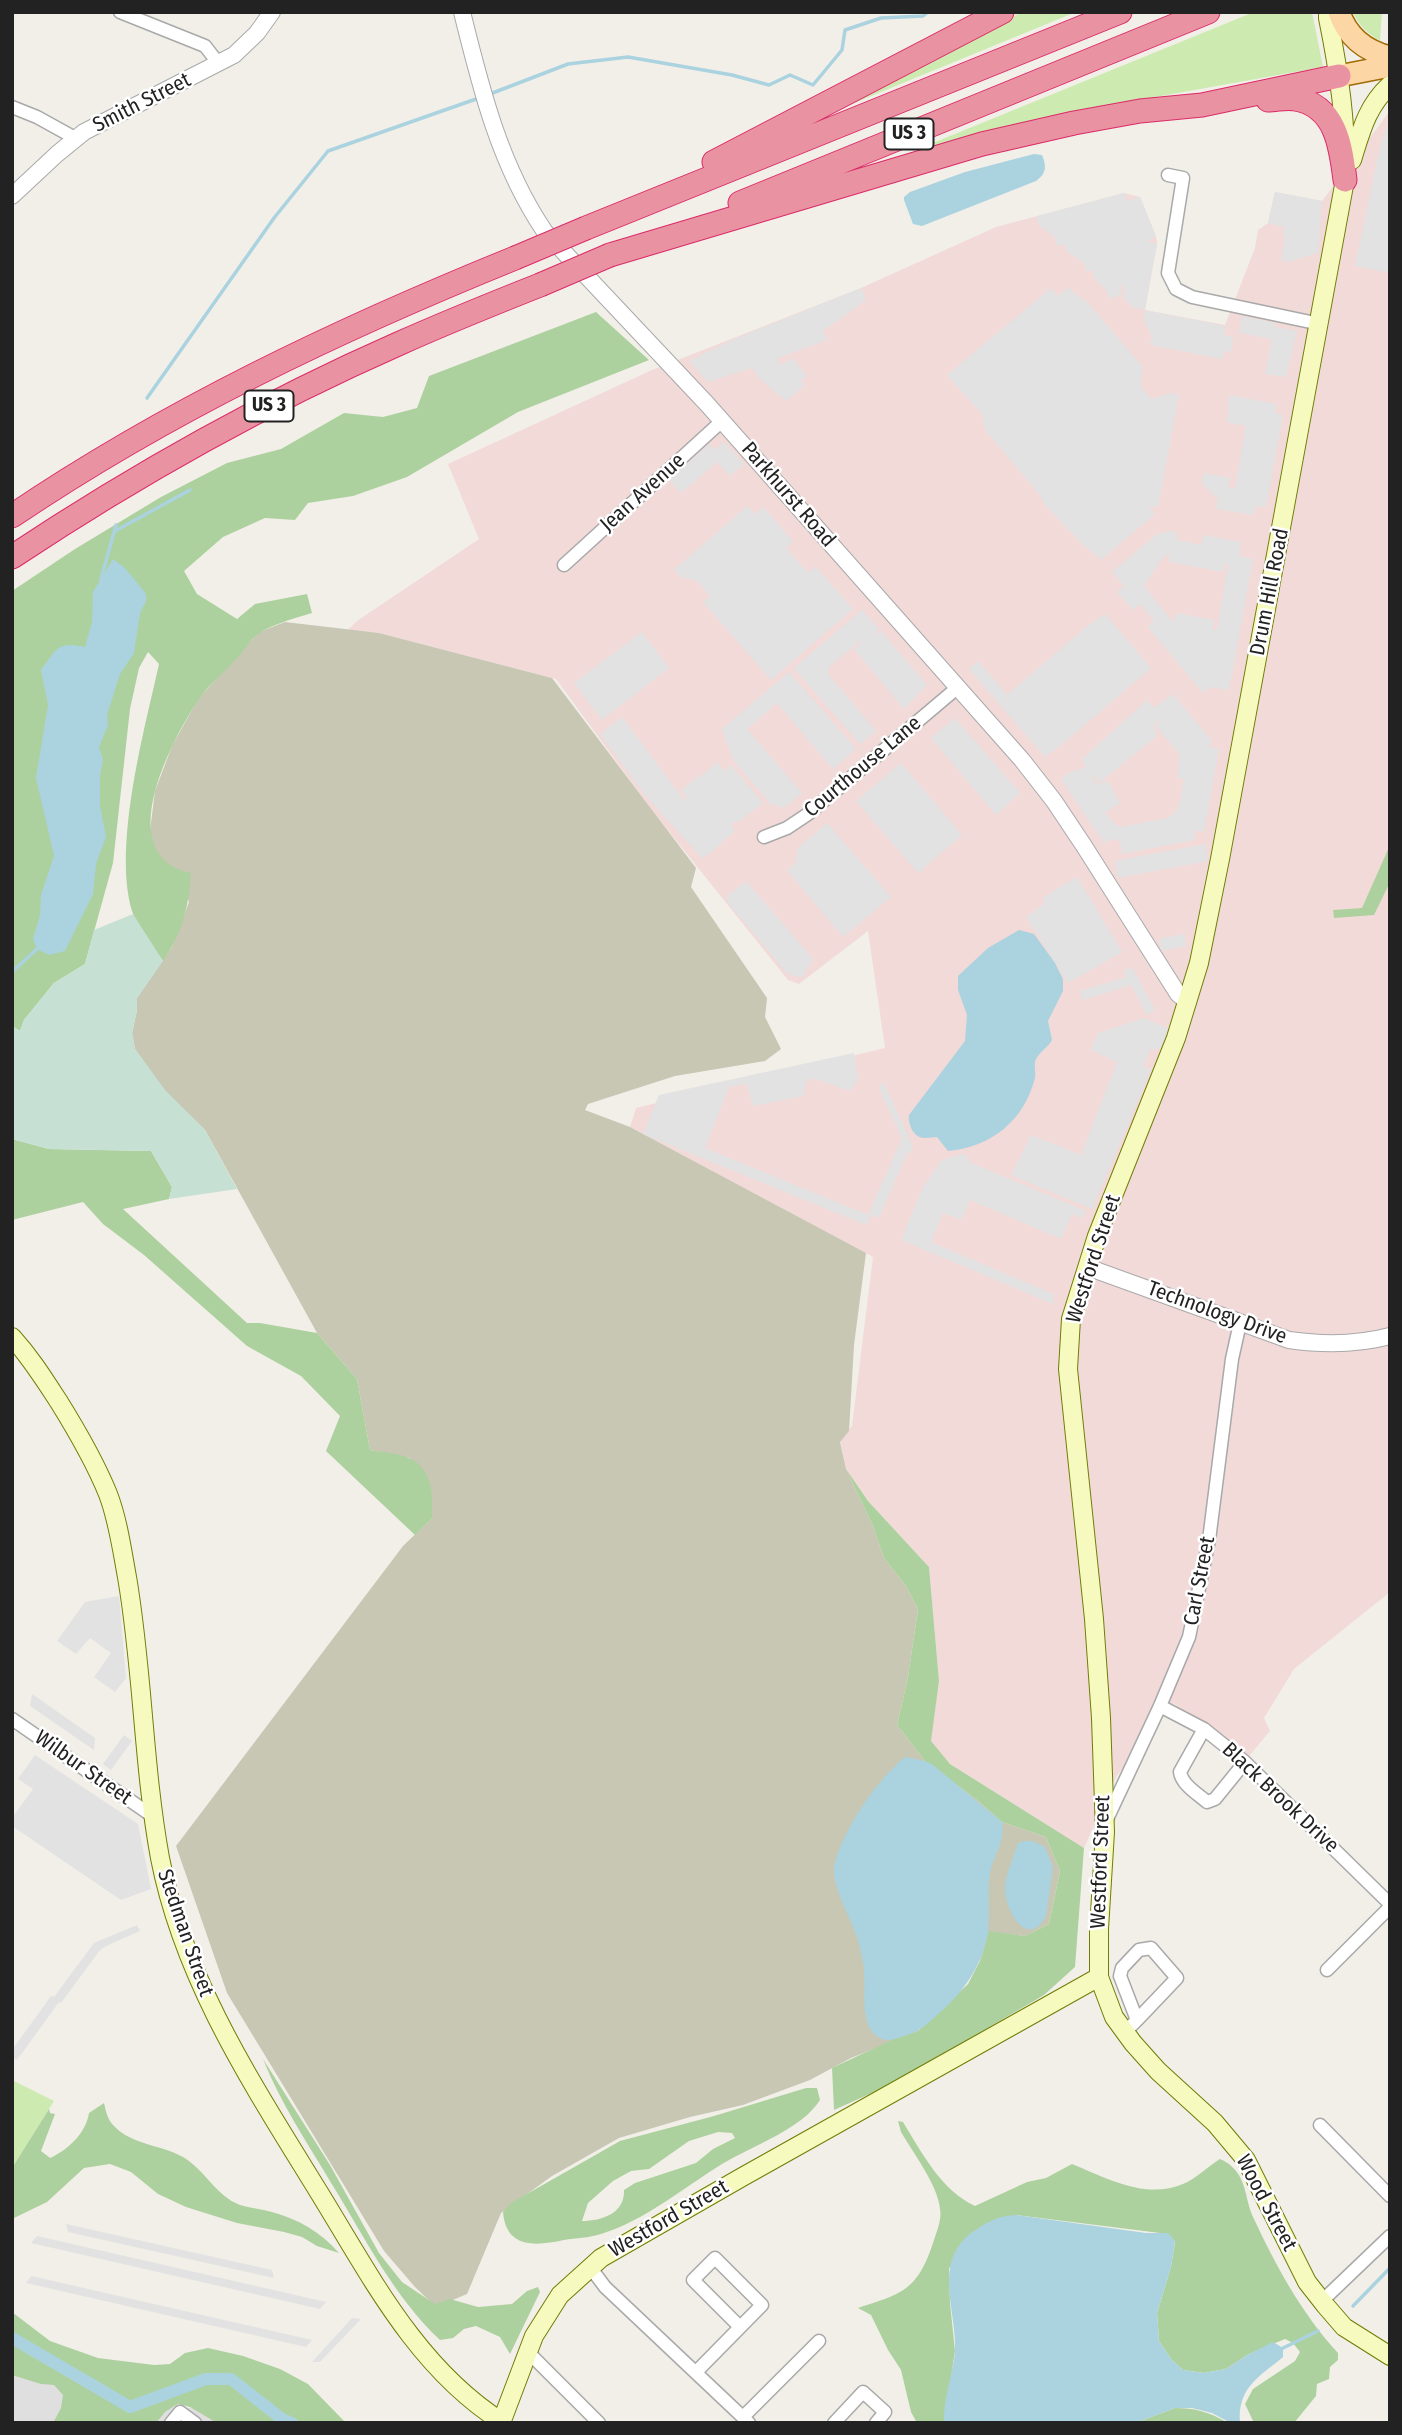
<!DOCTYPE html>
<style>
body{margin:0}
#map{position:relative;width:1402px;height:2435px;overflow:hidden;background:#f2efe9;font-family:"Fira Sans Condensed",sans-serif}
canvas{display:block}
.frame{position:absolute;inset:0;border:14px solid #222;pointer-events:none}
</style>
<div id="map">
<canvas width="1402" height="2435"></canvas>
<div class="frame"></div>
</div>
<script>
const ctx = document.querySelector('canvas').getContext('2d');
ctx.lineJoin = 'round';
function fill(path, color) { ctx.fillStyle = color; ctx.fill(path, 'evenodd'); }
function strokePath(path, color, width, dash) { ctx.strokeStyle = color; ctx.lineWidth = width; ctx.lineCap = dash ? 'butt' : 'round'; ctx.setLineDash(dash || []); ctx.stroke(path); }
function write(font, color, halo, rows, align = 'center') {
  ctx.font = font + ' "Fira Sans Condensed",sans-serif'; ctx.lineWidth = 5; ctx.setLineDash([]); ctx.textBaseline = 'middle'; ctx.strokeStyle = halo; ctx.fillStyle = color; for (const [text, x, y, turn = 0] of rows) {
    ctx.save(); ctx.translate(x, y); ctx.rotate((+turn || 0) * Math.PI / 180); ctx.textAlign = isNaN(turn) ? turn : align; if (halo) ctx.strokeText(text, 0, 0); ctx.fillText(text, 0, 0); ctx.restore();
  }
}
fill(new Path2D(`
 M 12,2359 L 89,2406 L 202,2408 L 229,2423 L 12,2423 Z`), '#e0dfdf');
fill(new Path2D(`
 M 1390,111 L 1390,1592 L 1294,1669 L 1264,1718 L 1270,1731 L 1249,1756 L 1173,1703 L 1116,1777 L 1084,1848 L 950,1764 L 930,1741 L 939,1681 L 929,1567 L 868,1501 L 846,1469 L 840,1441 L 852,1426 L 873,1257 L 630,1127 L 636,1108 L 885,1048 L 868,931 L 799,984 L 788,980 L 654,813 L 556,679 L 379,633 L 348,630 L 357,621 L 479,539 L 448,464 L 652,370 L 861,288 L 996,227 L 1124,193 L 1140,197 L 1156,236 L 1157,244 L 1145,310 L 1225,325 L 1255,248 L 1258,230 L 1268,223 L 1275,192 L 1322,201 Z`), '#f2dad9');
fill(new Path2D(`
 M 285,622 L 379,633 L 552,678 L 696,868 L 691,887 L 767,998 L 765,1017 L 781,1049 L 765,1061 L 675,1076 L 588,1104 L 585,1110 L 630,1127 L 866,1253 L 854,1345 L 849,1431 L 840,1442 L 846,1469 L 873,1526 L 884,1558 L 906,1586 L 918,1609 L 908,1677 L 897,1725 L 925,1761 L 977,1800 L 1002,1822 L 1046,1837 L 1060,1871 L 1049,1924 L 1025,1936 L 988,1932 L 981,1959 L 918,2031 L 851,2058 L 810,2080 L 743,2105 L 690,2117 L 619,2138 L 552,2176 L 501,2213 L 467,2294 L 436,2307 L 415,2287 L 384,2251 L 227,1993 L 176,1846 L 403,1546 L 432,1518 L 410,1458 L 370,1450 L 357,1379 L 317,1333 L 205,1130 L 164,1090 L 135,1049 L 132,1033 L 137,1010 L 137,998 L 172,947 L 189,902 L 178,870 L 167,864 L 158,855 L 152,843 L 150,831 L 155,791 L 172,746 L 198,699 L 259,632 Z`), '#c7c7b4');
fill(new Path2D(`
 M 1022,12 L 1076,12 L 847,106 L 846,103 Z
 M 1254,12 L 1312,12 L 1323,67 L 1083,110 L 924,152 L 923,147 Z
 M 1353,12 L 1382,12 L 1380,41 C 1367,33 1359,26 1353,12 Z
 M 12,2080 L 54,2101 L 12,2168 Z`), '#cdebb0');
fill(new Path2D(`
 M 596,312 L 649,360 L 518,412 L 407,477 L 353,496 L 308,503 L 295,520 L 265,518 L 223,537 L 184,571 L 197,594 L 237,619 L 255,604 L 307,594 L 312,613 C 299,617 267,626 258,634 C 250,640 244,651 237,658 C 224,673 207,686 197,702 C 170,743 111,856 191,873 C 189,906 182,934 163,961 C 153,946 137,928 132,911 C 113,844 144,732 159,664 L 148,652 L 139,668 L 130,709 L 113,863 L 85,964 L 54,983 L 24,1020 L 20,1031 L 12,1026 L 12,591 L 75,549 L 161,497 L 227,463 L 281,449 L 344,413 L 383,417 L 417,408 L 429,376 Z
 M 1390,845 L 1390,882 L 1374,915 L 1334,918 L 1333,910 L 1362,908 Z
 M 12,1139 L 49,1149 L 151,1151 L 172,1187 L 169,1199 L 123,1209 L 247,1323 L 260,1323 L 317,1333 L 357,1379 L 370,1450 C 382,1452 398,1453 409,1458 C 433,1469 433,1496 432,1518 L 415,1535 L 326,1451 L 340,1416 L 301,1376 L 247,1346 L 144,1255 L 103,1224 L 83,1202 L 12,1220 Z
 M 846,1469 L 868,1501 L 929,1567 L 939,1681 L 931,1741 L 950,1764 L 1084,1848 L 1075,1967 L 1044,1995 L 894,2083 L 834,2110 L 832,2068 L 894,2039 L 918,2031 L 968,1984 L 981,1959 L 988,1931 L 1025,1936 L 1049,1924 L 1060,1871 L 1046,1837 L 1002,1822 L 977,1800 L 925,1761 L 897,1725 L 908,1677 L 918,1609 L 906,1586 L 884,1558 L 873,1526 Z
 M 263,2059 L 330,2165 L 379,2253 L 402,2282 L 435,2304 L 450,2299 L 478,2307 L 512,2304 L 527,2291 L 538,2287 L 540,2292 L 510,2354 L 500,2337 L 476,2326 L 464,2329 L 453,2338 L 440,2340 C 394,2297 365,2238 333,2186 C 308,2144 281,2104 263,2059 Z
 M 806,2088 L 817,2088 L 820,2100 C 802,2129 752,2146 722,2164 C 685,2187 644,2221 601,2234 C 589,2238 576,2238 564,2240 C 536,2246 506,2249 503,2212 L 511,2203 L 620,2141 L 714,2116 ZM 718,2132 L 732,2133 L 735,2138 L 713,2149 L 696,2163 L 635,2183 L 624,2190 C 625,2213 602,2221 582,2221 L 588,2203 L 613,2181 L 631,2171 L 649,2169 L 689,2141 Z
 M 104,2103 C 106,2112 108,2121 115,2127 C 133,2145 162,2145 183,2157 C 205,2170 216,2196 240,2205 C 250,2208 261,2209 272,2212 C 298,2219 321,2232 339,2253 L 317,2246 L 302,2237 L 284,2232 L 237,2223 L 186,2207 L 158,2194 L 131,2172 L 110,2164 L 84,2168 L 47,2202 L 12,2219 L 12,2168 L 49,2109 L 50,2113 L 55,2114 L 41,2151 L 50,2158 C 68,2150 86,2133 89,2113 Z
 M 898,2121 L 903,2122 C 922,2153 941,2190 975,2206 L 1027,2182 L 1046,2178 L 1072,2164 C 1106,2178 1146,2200 1183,2184 C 1196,2179 1208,2166 1220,2159 C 1229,2163 1235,2168 1240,2177 C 1247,2190 1247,2206 1254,2219 C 1276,2266 1302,2314 1338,2353 L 1338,2360 L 1330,2367 L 1329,2379 L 1317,2384 L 1316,2396 L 1294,2423 L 1254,2423 L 1245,2404 L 1253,2389 L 1295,2361 L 1300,2352 L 1293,2343 L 1285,2339 L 1249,2354 L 1226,2369 L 1204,2373 L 1183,2370 L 1171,2359 L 1159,2341 L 1157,2313 L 1171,2267 L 1175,2242 L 1168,2234 L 1016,2215 L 949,2268 L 950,2303 L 955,2351 L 944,2423 L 917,2423 L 911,2412 L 901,2370 L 888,2350 L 871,2315 L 858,2308 C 905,2293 918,2289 934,2240 C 937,2231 942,2219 940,2209 C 938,2185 913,2153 901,2132 Z
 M 12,2312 L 50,2341 L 98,2358 L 154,2365 L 170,2364 L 185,2353 L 208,2348 L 243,2356 L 280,2369 L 308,2384 L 346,2423 L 217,2423 L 190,2407 L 178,2404 L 165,2412 L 156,2423 L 53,2423 L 61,2408 L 63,2395 L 54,2385 L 41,2384 L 12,2375 Z
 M 1175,2408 C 1195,2408 1210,2412 1228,2423 L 1135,2423 Z`), '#add19e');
fill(new Path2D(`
 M 133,914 L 163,961 L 137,998 L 137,1010 L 132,1033 L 135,1049 L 165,1090 L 205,1130 L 237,1189 L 169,1199 L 172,1187 L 151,1151 L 49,1149 L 12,1139 L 12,1026 L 20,1031 L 24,1020 L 54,983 L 85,964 L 94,930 Z`), '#c6e0d4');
fill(new Path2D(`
 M 1390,118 L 1390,273 L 1355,266 L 1380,147 Z
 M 1275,192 L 1322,201 L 1318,253 L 1288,262 L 1281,260 L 1285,236 L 1283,235 L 1284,227 L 1268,223 Z
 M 1124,193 L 1127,201 L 1140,197 L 1156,236 L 1147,241 L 1157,244 L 1145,309 L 1133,308 L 1123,297 L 1125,295 L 1123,284 L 1120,287 L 1122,294 L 1109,299 L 1106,290 L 1095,279 L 1092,270 L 1087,272 L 1083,262 L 1067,252 L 1064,244 L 1057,246 L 1054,236 L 1039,226 L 1037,216 Z
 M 1069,287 L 1075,294 L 1088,303 L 1142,366 L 1141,387 L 1151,399 L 1171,393 L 1179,395 L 1158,507 L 1149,506 L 1155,514 L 1101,560 L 1082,544 L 1046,506 L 1039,494 L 985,430 L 982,414 L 947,375 L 1051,288 L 1057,296 Z
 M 861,288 L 866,300 L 823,331 L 827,340 L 776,359 L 782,365 L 792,358 L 807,376 L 801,381 L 804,386 L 786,401 L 759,378 L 752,368 L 708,382 L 689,361 L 732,340 Z
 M 1145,310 L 1225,326 L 1224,335 L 1233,337 L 1231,352 L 1224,351 L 1222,359 L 1150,345 L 1152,337 L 1144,320 Z
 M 1242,316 L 1275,323 L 1275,327 L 1297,331 L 1286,377 L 1265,374 L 1272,339 L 1239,333 Z
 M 1229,395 L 1276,404 L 1275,413 L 1283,415 L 1266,507 L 1256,506 L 1253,515 L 1216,509 L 1218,499 L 1201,483 L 1204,473 L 1230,478 L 1228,487 L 1235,488 L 1246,426 L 1227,422 Z
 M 724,442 L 744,464 L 730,476 L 717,462 L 681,493 L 669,480 L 709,444 L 714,450 Z
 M 747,506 L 755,514 L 763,507 L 793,541 L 786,548 L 808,573 L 816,567 L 853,609 L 771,680 L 703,602 L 710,596 L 697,581 L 681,577 L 674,570 Z
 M 1169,531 L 1177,532 L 1177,540 L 1201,545 L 1203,535 L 1241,542 L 1239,556 L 1253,559 L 1229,690 L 1210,687 L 1203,693 L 1148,627 L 1154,621 L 1140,604 L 1133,610 L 1117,592 L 1124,586 L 1112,572 L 1157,534 ZM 1169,553 L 1169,562 L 1223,572 L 1225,563 L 1228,564 L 1217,630 L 1212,629 L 1214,620 L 1176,613 L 1173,622 L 1144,586 L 1161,560 Z
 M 862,610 L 879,629 L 874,636 L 881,631 L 927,685 L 904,709 L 854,649 L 861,643 L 860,641 L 829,667 L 828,674 L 876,731 L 860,744 L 794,668 Z
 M 1105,614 L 1151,668 L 1066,741 L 1045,757 L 969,669 L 978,661 L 1007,695 L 1085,628 Z
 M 642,632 L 669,668 L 602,720 L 574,683 Z
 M 789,672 L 856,749 L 833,769 L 777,703 L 747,729 L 802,793 L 784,808 L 771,804 L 733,760 L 722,729 Z
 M 1173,694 L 1212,741 L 1208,747 L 1219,749 L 1204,832 L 1195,830 L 1194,840 L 1122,854 L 1120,841 L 1111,839 L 1104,843 L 1061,779 L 1068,773 L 1086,767 L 1082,759 L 1147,700 L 1154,708 ZM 1163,718 L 1156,726 L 1180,755 L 1177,778 L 1184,779 L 1179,806 L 1175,813 L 1167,818 L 1122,827 L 1116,825 L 1105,813 L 1120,803 L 1107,780 L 1097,785 L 1092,777 L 1094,776 L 1099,783 L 1157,736 L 1154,725 Z
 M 622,717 L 684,800 L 687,798 L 681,790 L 699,776 L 700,777 L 717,762 L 724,771 L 731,765 L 763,803 L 740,821 L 732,823 L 731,826 L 735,831 L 703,859 L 645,795 L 600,734 Z
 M 955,718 L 1020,793 L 996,815 L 931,738 Z
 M 901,763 L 962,835 L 918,873 L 856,801 Z
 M 827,823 L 891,897 L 843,937 L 787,870 L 795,864 L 798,848 Z
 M 1205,844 L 1208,861 L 1118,878 L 1115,861 Z
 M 1077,877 L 1122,952 L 1068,983 L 1026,917 L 1045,903 L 1042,898 Z
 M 746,881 L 813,959 L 802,977 L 793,976 L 785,971 L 727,902 L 727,896 Z
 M 1184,934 L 1186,946 L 1161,951 L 1159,939 Z
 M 1132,967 L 1155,1010 L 1147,1015 L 1131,985 L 1083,1000 L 1080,991 L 1126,977 L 1124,971 Z
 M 1144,1018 L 1167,1028 L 1167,1033 L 1161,1048 L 1150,1050 L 1143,1066 L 1151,1070 L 1092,1209 L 1011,1175 L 1031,1135 L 1081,1155 L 1117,1062 L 1091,1050 L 1098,1033 Z
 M 854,1053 L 858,1079 L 850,1091 L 812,1078 L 805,1083 L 804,1096 L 753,1106 L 747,1084 L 729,1087 L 705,1148 L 868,1215 L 902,1138 L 879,1089 L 883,1081 L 913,1146 L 910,1154 L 908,1151 L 879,1218 L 871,1215 L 866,1225 L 643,1134 L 659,1095 Z
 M 964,1153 L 971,1163 L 1086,1211 L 1083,1218 L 1072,1214 L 1061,1239 L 970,1200 L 961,1220 L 943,1213 L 931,1242 L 1053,1294 L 1053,1304 L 901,1240 L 923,1187 L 942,1160 Z
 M 119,1596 L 126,1678 L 115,1692 L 94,1677 L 111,1653 L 90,1638 L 76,1654 L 57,1641 L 85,1602 Z
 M 32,1694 L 95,1738 L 94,1750 L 30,1706 Z
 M 124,1735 L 132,1741 L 111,1770 L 103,1764 Z
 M 35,1755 L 138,1824 L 151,1889 L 121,1900 L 12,1826 L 12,1818 L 33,1789 L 18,1779 Z
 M 137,1925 L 140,1931 L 106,1946 L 100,1950 L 61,2003 L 59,2002 L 17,2060 L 12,2057 L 12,2050 L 51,1996 L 54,1997 L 94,1943 Z
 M 66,2224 L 272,2270 L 274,2278 L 68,2232 Z
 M 37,2236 L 326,2302 L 320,2309 L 31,2243 Z
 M 31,2276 L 312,2340 L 306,2347 L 26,2283 Z
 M 352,2318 L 361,2319 L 320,2362 L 312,2362 Z`), '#e2e2e2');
fill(new Path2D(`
 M 1034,154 L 1042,155 C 1047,167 1046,174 1036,181 L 922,226 L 913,224 L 904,200 L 904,197 L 910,192 L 965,172 Z
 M 113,559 L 125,568 L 138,584 L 146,594 L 146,601 L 140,613 L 134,653 L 120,674 L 107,715 L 108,725 L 99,747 L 103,760 L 100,776 L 100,806 L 106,837 L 96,864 L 93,894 L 65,951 L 49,955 L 37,949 L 33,939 L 40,915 L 41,895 L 54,856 L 36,778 L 48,705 L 41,670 C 58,648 56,642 85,647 L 92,622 L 93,592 Z
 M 1019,930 L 1034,934 L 1055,963 L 1063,979 L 1063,991 L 1048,1021 L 1052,1040 C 1048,1048 1037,1053 1035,1062 C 1034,1067 1036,1073 1035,1078 C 1024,1121 991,1147 948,1151 L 937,1137 C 933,1137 929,1138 925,1138 C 913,1138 908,1124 909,1115 L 965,1041 L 967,1015 L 958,990 L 958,976 L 988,948 Z
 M 905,1757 L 925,1761 L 933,1765 L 1002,1822 C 1005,1846 994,1852 990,1873 C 987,1892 990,1913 988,1932 C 982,1967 963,1993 936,2016 C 928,2023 921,2030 910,2034 C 901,2037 889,2043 880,2038 C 859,2027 866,1993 864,1974 C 864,1965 862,1957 860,1948 C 856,1924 828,1885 835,1862 C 845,1827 877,1780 905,1757 Z
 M 1025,1841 L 1032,1841 L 1045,1847 L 1053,1867 L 1046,1916 C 1027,1951 1004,1909 1005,1887 C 1006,1873 1014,1857 1018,1843 Z
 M 1016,2215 L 1146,2233 L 1168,2233 L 1175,2241 L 1171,2267 L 1157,2313 L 1159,2341 L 1171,2359 L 1183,2370 L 1204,2373 L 1226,2369 L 1249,2354 L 1273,2342 L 1283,2348 L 1283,2357 C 1259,2377 1237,2388 1240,2423 L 1227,2421 L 1212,2413 L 1192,2408 L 1175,2408 L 1135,2423 L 944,2423 C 943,2400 952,2376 955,2353 C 958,2310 929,2259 977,2229 C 990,2220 1000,2216 1016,2215 Z`), '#aad3df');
strokePath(new Path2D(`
 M 490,94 L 568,64 L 628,57 L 732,75 L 769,85 L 790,75 L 813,85 L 842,50 L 845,30 L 881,18 L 923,16 L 928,12
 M 147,398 L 274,218 L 328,151 L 479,98
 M 115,531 L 190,490
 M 101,579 L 116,525
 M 12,972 L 37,949
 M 1353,2306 L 1390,2268
 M 1279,2350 L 1318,2331`), '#aad3df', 3.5);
strokePath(new Path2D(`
 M 12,2338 L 130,2407 L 206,2379 L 231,2379 L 282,2419 L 292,2423`), '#aad3df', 12);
const minor = new Path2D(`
 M 120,12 L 205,46 L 219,64
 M 12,107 L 37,117 L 75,138
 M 1168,175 L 1183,178 L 1168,273 L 1176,289 L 1192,297 L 1320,324
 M 564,565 L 722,421
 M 764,837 L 787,828 L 808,814 L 957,688
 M 1160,1706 L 1204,1729 L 1245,1762 L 1390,1904
 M 12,1719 L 154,1817
 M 1204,1729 L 1180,1772 C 1182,1785 1198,1794 1207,1802 L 1215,1799 L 1245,1762
 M 1107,1819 L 1160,1706 L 1189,1637 L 1209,1540 L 1232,1359 L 1240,1323
 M 1327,1970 L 1390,1907
 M 1125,2032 L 1137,2020 L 1120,1976 L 1122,1968 L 1139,1950 L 1151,1948 L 1177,1978 L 1137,2020
 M 1320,2125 L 1390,2196
 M 590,2267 L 605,2287 L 749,2423
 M 1322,2301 L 1390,2236
 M 528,2352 L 599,2423
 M 696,2372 L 762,2305 L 715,2258 L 693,2280 L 740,2327
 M 743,2417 L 819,2341
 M 171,2423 L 180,2412 L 195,2423
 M 834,2423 L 863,2392 L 885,2412 L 876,2423`);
const tertiary = new Path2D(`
 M 462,12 C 481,89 500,166 545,232 L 707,404 L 1022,760 L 1054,801 L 1084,846 L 1178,994 L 1188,1002
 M 12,196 L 57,154 L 84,132 L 234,55 L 257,33 L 272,12
 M 1087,1267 L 1289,1340 C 1324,1345 1356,1345 1390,1336`);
const secondary = new Path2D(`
 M 1328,12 L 1328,18 C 1339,72 1347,125 1345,180 L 1220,859 L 1199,963 L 1176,1038 L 1097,1236 L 1071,1319 L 1068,1369 L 1094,1619 L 1101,1718 L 1105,1832 L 1099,1929 L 1099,1977 L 1114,2017 L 1133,2043 L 1158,2071 L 1215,2123 L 1246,2160 L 1307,2282 L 1325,2305 L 1344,2327 L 1390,2356
 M 1352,160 C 1361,131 1367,106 1390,85
 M 12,1337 C 31,1358 44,1379 59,1402 C 77,1431 95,1462 108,1494 C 118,1520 122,1550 127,1577 C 143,1670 143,1765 160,1858 C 184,1982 255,2088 320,2194 C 371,2277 417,2368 502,2422
 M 501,2423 L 534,2336 L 560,2295 L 601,2258 L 744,2176 L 1099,1977`);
const primary = new Path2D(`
 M 1339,12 C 1347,36 1365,51 1390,57
 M 1339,76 L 1390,66`);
const motorway = new Path2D(`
 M 1268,100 C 1277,100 1286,97 1295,99 C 1336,105 1341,147 1345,180
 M 714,162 L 1002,12
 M 740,203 L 1208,12
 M 586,228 L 1120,12
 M 610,255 L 982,144 L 1074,123 L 1140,111 L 1202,105 L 1339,76
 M 12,516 C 169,410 340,329 515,258
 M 12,557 C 134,476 264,403 398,344 C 445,323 492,304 540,285`);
strokePath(minor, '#a9a9a9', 15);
strokePath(tertiary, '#a9a9a9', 18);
strokePath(secondary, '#707d05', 20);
strokePath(primary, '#a06b00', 24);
strokePath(motorway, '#dc2a67', 25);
strokePath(minor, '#fff', 12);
strokePath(tertiary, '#fff', 16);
strokePath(secondary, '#f7fabf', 18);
strokePath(primary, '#fcd6a4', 21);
strokePath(motorway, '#e892a2', 23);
const motorwayBridge = new Path2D(`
 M 515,258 L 586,228
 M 540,285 L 610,255`);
strokePath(motorwayBridge, '#dc2a67', 25, []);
strokePath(motorwayBridge, '#e892a2', 23);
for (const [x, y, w] of [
 [909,134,49],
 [269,406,49]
]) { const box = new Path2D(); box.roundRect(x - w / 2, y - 15.5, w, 31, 5); ctx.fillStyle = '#fff'; ctx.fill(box); strokePath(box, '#222', 2); }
write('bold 19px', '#222', null, [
 ["US 3",909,134],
 ["US 3",269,406]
]);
write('21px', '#222', '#fff', [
 ["Smith Street",142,103,-27],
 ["Jean Avenue",643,493,-42],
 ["Parkhurst Road",788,495,49],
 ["Drum Hill Road",1270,592,-79],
 ["Courthouse Lane",863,767,-40],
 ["Westford Street",1094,1259,-72],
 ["Technology Drive",1217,1313,20],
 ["Carl Street",1200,1581,-79],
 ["Wilbur Street",83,1768,35],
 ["Black Brook Drive",1280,1798,43],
 ["Westford Street",1101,1862,-88],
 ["Stedman Street",185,1933,71],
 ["Wood Street",1266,2203,62],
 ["Westford Street",669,2219,-30]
]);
</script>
